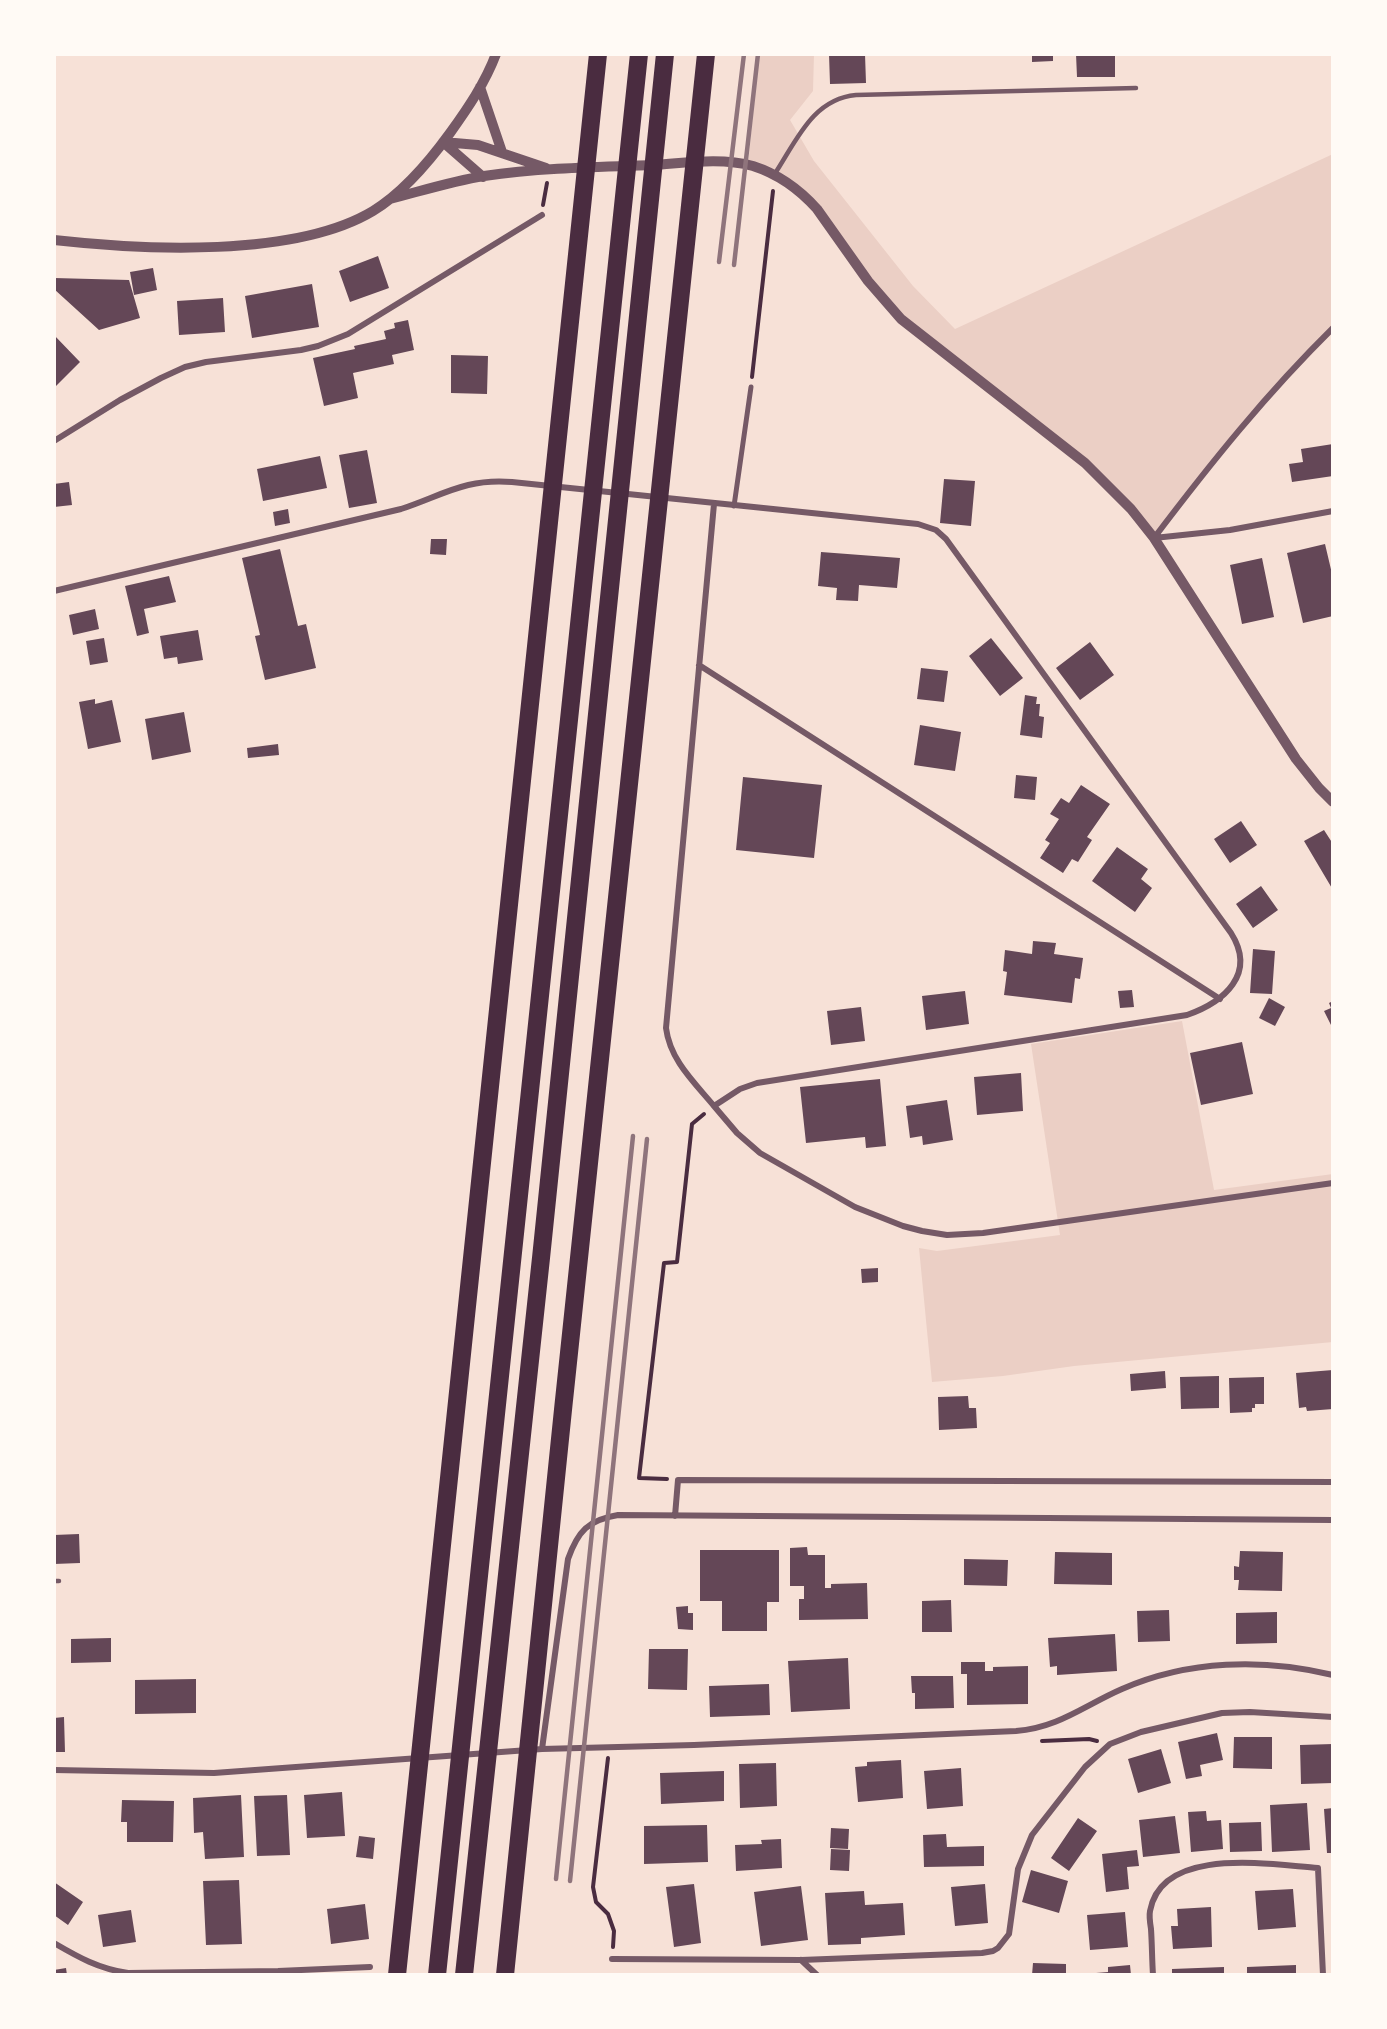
<!DOCTYPE html>
<style>
body{margin:0}
#map{position:relative;width:1387px;height:2029px;overflow:hidden;background:#f7e1d7;font-family:Arial,sans-serif}
canvas{display:block}
.frame{position:absolute;inset:0;border:56px solid #fffaf5;pointer-events:none}
</style>
<div id="map">
<canvas width="1387" height="2029"></canvas>
<div class="frame"></div>
</div>
<script>
const ctx = document.querySelector('canvas').getContext('2d');
ctx.lineJoin = 'round';
function fill(path, color) { ctx.fillStyle = color; ctx.fill(path, 'evenodd'); }
function strokePath(path, color, width, dash) { ctx.strokeStyle = color; ctx.lineWidth = width; ctx.lineCap = dash ? 'butt' : 'round'; ctx.setLineDash(dash || []); ctx.stroke(path); }
fill(new Path2D(`
 M 759,54 L 814,54 L 813,91 L 790,120 L 814,161 L 913,286 L 955,329 L 1333,154 L 1333,332 L 1231,439 L 1154,538 L 1122,498 L 901,319 L 808,199 L 748,165 Z
 M 1182,1021 L 1214,1190 L 1333,1174 L 1333,1342 L 1074,1366 L 1003,1376 L 932,1382 L 919,1248 L 937,1251 L 1060,1235 L 1031,1044 Z`), '#ebcfc5');
fill(new Path2D(`
 M 829,54 L 865,54 L 866,83 L 830,84 Z
 M 1032,54 L 1053,54 L 1053,61 L 1032,62 Z
 M 1076,54 L 1115,54 L 1115,77 L 1077,77 Z
 M 378,256 L 389,288 L 350,302 L 339,271 Z
 M 153,268 L 157,290 L 134,295 L 130,272 Z
 M 54,278 L 129,280 L 140,318 L 99,330 L 54,289 Z
 M 312,284 L 319,327 L 252,338 L 245,296 Z
 M 223,298 L 225,332 L 179,335 L 177,301 Z
 M 408,320 L 414,350 L 392,355 L 394,364 L 353,373 L 358,398 L 324,406 L 313,358 L 355,349 L 354,346 L 386,339 L 384,331 L 395,328 L 394,323 Z
 M 54,335 L 80,362 L 54,388 Z
 M 451,355 L 488,356 L 487,394 L 451,393 Z
 M 1333,444 L 1333,476 L 1292,482 L 1289,464 L 1303,462 L 1301,449 Z
 M 367,450 L 377,503 L 349,508 L 339,455 Z
 M 320,456 L 327,488 L 263,501 L 257,469 Z
 M 944,479 L 975,481 L 971,526 L 940,523 Z
 M 69,482 L 72,505 L 54,507 L 54,484 Z
 M 288,509 L 290,523 L 275,526 L 273,512 Z
 M 431,539 L 447,539 L 446,555 L 430,554 Z
 M 1325,544 L 1333,578 L 1333,616 L 1303,623 L 1287,553 Z
 M 280,549 L 298,626 L 306,624 L 316,668 L 265,680 L 255,636 L 260,635 L 242,558 Z
 M 821,552 L 900,558 L 897,588 L 859,585 L 858,601 L 836,600 L 837,588 L 818,586 Z
 M 1262,558 L 1274,617 L 1242,624 L 1230,565 Z
 M 169,576 L 176,602 L 144,609 L 149,633 L 137,636 L 125,586 Z
 M 95,609 L 99,629 L 73,635 L 69,615 Z
 M 198,630 L 203,660 L 178,664 L 177,657 L 164,659 L 160,636 Z
 M 104,638 L 108,662 L 90,665 L 86,641 Z
 M 991,638 L 1023,678 L 1000,696 L 969,656 Z
 M 1090,642 L 1114,675 L 1080,700 L 1056,668 Z
 M 921,668 L 948,671 L 944,702 L 917,699 Z
 M 1025,695 L 1037,697 L 1036,704 L 1040,704 L 1039,716 L 1044,717 L 1042,738 L 1020,735 Z
 M 95,699 L 95,704 L 112,700 L 121,742 L 88,749 L 79,702 Z
 M 184,712 L 191,752 L 152,760 L 145,719 Z
 M 920,725 L 961,732 L 955,771 L 914,765 Z
 M 278,744 L 279,755 L 248,758 L 247,748 Z
 M 1016,775 L 1037,777 L 1035,800 L 1014,798 Z
 M 743,777 L 822,785 L 814,858 L 736,850 Z
 M 1081,785 L 1110,804 L 1087,837 L 1092,840 L 1078,862 L 1072,859 L 1063,873 L 1040,858 L 1050,843 L 1045,840 L 1059,819 L 1050,814 L 1061,798 L 1069,803 Z
 M 1241,821 L 1257,845 L 1230,863 L 1214,839 Z
 M 1324,830 L 1333,844 L 1333,890 L 1304,841 Z
 M 1117,847 L 1148,869 L 1141,879 L 1152,888 L 1135,912 L 1092,881 Z
 M 1261,886 L 1278,910 L 1253,928 L 1236,904 Z
 M 1033,941 L 1056,943 L 1054,954 L 1083,958 L 1080,979 L 1075,978 L 1072,1003 L 1004,995 L 1007,972 L 1003,971 L 1005,950 L 1032,954 Z
 M 1253,949 L 1275,951 L 1272,994 L 1250,993 Z
 M 1132,990 L 1134,1007 L 1120,1008 L 1118,991 Z
 M 965,991 L 969,1024 L 926,1030 L 922,996 Z
 M 1269,998 L 1285,1007 L 1275,1026 L 1259,1018 Z
 M 1333,1001 L 1333,1024 L 1331,1025 L 1324,1011 L 1331,1008 L 1329,1003 Z
 M 861,1007 L 865,1041 L 831,1045 L 827,1011 Z
 M 1242,1042 L 1253,1094 L 1201,1105 L 1190,1053 Z
 M 1021,1073 L 1023,1111 L 977,1115 L 974,1077 Z
 M 880,1079 L 886,1146 L 866,1148 L 865,1137 L 806,1143 L 800,1087 Z
 M 947,1100 L 953,1140 L 923,1145 L 922,1136 L 910,1138 L 906,1106 Z
 M 878,1268 L 878,1282 L 862,1283 L 861,1269 Z
 M 1333,1370 L 1333,1409 L 1307,1411 L 1306,1407 L 1299,1408 L 1296,1373 Z
 M 1165,1371 L 1166,1388 L 1131,1391 L 1130,1374 Z
 M 1219,1376 L 1219,1408 L 1181,1409 L 1180,1377 Z
 M 1264,1377 L 1264,1404 L 1255,1404 L 1255,1408 L 1252,1408 L 1252,1412 L 1230,1413 L 1229,1378 Z
 M 968,1396 L 969,1408 L 976,1408 L 977,1428 L 939,1430 L 938,1397 Z
 M 79,1534 L 80,1563 L 54,1564 L 54,1535 Z
 M 807,1547 L 808,1555 L 825,1555 L 825,1588 L 831,1588 L 831,1584 L 867,1583 L 868,1619 L 799,1620 L 799,1599 L 804,1599 L 804,1586 L 790,1586 L 790,1548 Z
 M 700,1550 L 779,1550 L 779,1602 L 767,1602 L 767,1631 L 722,1631 L 722,1601 L 700,1601 Z
 M 1240,1551 L 1283,1552 L 1282,1591 L 1238,1590 L 1239,1580 L 1234,1580 L 1234,1566 L 1239,1567 Z
 M 1055,1552 L 1112,1553 L 1112,1585 L 1054,1584 Z
 M 964,1559 L 1008,1560 L 1007,1586 L 964,1585 Z
 M 951,1600 L 952,1632 L 922,1632 L 922,1601 Z
 M 688,1606 L 688,1613 L 693,1613 L 693,1630 L 678,1629 L 676,1607 Z
 M 1169,1610 L 1170,1641 L 1138,1642 L 1137,1611 Z
 M 1277,1612 L 1277,1643 L 1236,1644 L 1236,1613 Z
 M 1115,1634 L 1117,1671 L 1057,1675 L 1057,1666 L 1050,1667 L 1048,1638 Z
 M 111,1638 L 111,1662 L 71,1663 L 71,1639 Z
 M 649,1649 L 688,1649 L 687,1690 L 648,1689 Z
 M 848,1658 L 850,1709 L 791,1712 L 788,1661 Z
 M 961,1662 L 985,1662 L 985,1671 L 993,1671 L 993,1667 L 1028,1666 L 1028,1704 L 967,1705 L 967,1674 L 961,1674 Z
 M 911,1676 L 953,1676 L 954,1708 L 915,1709 L 915,1693 L 912,1693 Z
 M 196,1679 L 196,1713 L 135,1714 L 135,1680 Z
 M 769,1684 L 770,1715 L 710,1717 L 709,1686 Z
 M 64,1717 L 65,1752 L 54,1752 L 54,1718 Z
 M 1217,1733 L 1223,1760 L 1200,1765 L 1202,1776 L 1186,1779 L 1178,1742 Z
 M 1234,1737 L 1272,1737 L 1272,1769 L 1233,1768 Z
 M 1333,1744 L 1333,1783 L 1301,1784 L 1300,1745 Z
 M 1161,1749 L 1171,1783 L 1138,1793 L 1128,1759 Z
 M 901,1760 L 903,1798 L 858,1802 L 855,1767 L 867,1766 L 867,1762 Z
 M 776,1763 L 777,1806 L 740,1808 L 739,1764 Z
 M 961,1768 L 963,1806 L 927,1809 L 924,1771 Z
 M 724,1771 L 724,1801 L 661,1804 L 660,1773 Z
 M 342,1792 L 345,1836 L 307,1838 L 304,1795 Z
 M 241,1795 L 244,1857 L 205,1859 L 203,1832 L 194,1833 L 193,1798 Z
 M 287,1795 L 290,1855 L 257,1856 L 254,1796 Z
 M 122,1800 L 174,1801 L 173,1842 L 127,1842 L 127,1822 L 121,1822 Z
 M 1307,1803 L 1310,1850 L 1272,1852 L 1270,1805 Z
 M 1333,1808 L 1333,1853 L 1327,1853 L 1324,1809 Z
 M 1206,1811 L 1207,1821 L 1221,1820 L 1223,1849 L 1191,1852 L 1188,1812 Z
 M 1175,1816 L 1180,1853 L 1143,1857 L 1139,1820 Z
 M 1078,1818 L 1097,1831 L 1069,1871 L 1051,1858 Z
 M 1261,1822 L 1262,1851 L 1230,1852 L 1229,1823 Z
 M 707,1825 L 708,1862 L 644,1864 L 644,1826 Z
 M 831,1828 L 849,1829 L 848,1849 L 830,1848 Z
 M 946,1834 L 947,1847 L 984,1846 L 984,1866 L 924,1867 L 923,1835 Z
 M 359,1836 L 375,1838 L 373,1859 L 356,1857 Z
 M 781,1839 L 782,1868 L 736,1871 L 735,1845 L 762,1844 L 761,1840 Z
 M 831,1849 L 850,1850 L 849,1871 L 830,1870 Z
 M 1137,1850 L 1139,1866 L 1127,1867 L 1129,1889 L 1106,1892 L 1102,1854 Z
 M 1031,1870 L 1068,1881 L 1059,1913 L 1022,1902 Z
 M 239,1880 L 242,1944 L 206,1945 L 203,1881 Z
 M 54,1882 L 83,1902 L 68,1925 L 54,1915 Z
 M 694,1884 L 701,1943 L 674,1947 L 666,1887 Z
 M 985,1884 L 988,1923 L 955,1926 L 951,1887 Z
 M 801,1886 L 808,1940 L 761,1946 L 754,1892 Z
 M 1293,1889 L 1296,1927 L 1258,1930 L 1255,1891 Z
 M 864,1891 L 865,1905 L 903,1903 L 905,1935 L 861,1938 L 861,1944 L 828,1945 L 825,1893 Z
 M 365,1904 L 369,1939 L 331,1944 L 327,1909 Z
 M 1211,1907 L 1212,1947 L 1173,1949 L 1171,1926 L 1178,1926 L 1177,1909 Z
 M 131,1910 L 136,1942 L 103,1947 L 98,1915 Z
 M 1125,1912 L 1128,1947 L 1090,1950 L 1087,1915 Z
 M 1033,1963 L 1066,1964 L 1066,1975 L 1032,1975 Z
 M 1130,1965 L 1131,1975 L 1096,1975 L 1096,1973 L 1108,1972 L 1108,1967 Z
 M 1296,1965 L 1296,1975 L 1247,1975 L 1247,1967 Z
 M 1224,1967 L 1224,1975 L 1172,1975 L 1172,1969 Z
 M 66,1968 L 67,1975 L 54,1975 L 54,1970 Z`), '#644757');
strokePath(new Path2D(`
 M 543,205 L 547,183
 M 752,377 L 773,191
 M 667,1479 L 639,1478 L 664,1263 L 677,1262 L 692,1124 L 704,1114
 M 1042,1741 L 1089,1739 L 1097,1741
 M 608,1758 L 593,1887 L 596,1902 L 608,1914 L 614,1931 L 613,1947`), '#4a2c40', 4);
strokePath(new Path2D(`
 M 774,175 C 796,142 812,99 856,95 L 1136,88
 M 54,1581 L 59,1581`), '#755966', 4.5);
strokePath(new Path2D(`
 M 734,506 L 751,387`), '#755966', 5);
strokePath(new Path2D(`
 M 54,441 L 120,400 L 161,378 L 185,367 L 206,362 L 301,350 L 318,346 L 348,334 L 542,215
 M 1154,538 C 1210,464 1267,393 1333,328
 M 1154,538 L 1230,530 L 1333,511
 M 54,591 L 401,509 C 443,495 466,478 512,482 L 918,524 L 936,530 L 946,539 L 1231,933 C 1257,974 1224,1002 1187,1015 L 757,1083 L 740,1089 L 714,1106 L 737,1133 L 760,1153 L 855,1207 L 903,1226 L 922,1231 L 947,1235 L 983,1233 L 1333,1183
 M 699,665 L 1220,999
 M 714,1106 C 694,1082 670,1060 666,1028 L 714,504
 M 675,1516 L 678,1480 L 1333,1482
 M 542,1749 L 568,1559 C 578,1531 588,1520 618,1515 L 1333,1520
 M 54,1770 L 214,1773 L 542,1749 L 694,1745 L 1016,1731 C 1058,1728 1085,1705 1122,1689 C 1188,1660 1263,1658 1333,1675
 M 54,1943 C 78,1957 99,1969 128,1973 L 278,1971 L 370,1967
 M 612,1959 L 801,1960 L 982,1953 L 993,1951 L 998,1948 L 1009,1934 L 1018,1869 L 1032,1835 L 1085,1767 L 1110,1744 L 1141,1732 L 1222,1713 L 1250,1712 L 1333,1717
 M 801,1960 L 817,1975
 M 1153,1975 C 1152,1960 1152,1944 1151,1929 C 1150,1923 1149,1916 1150,1911 C 1162,1845 1272,1865 1318,1868 L 1323,1975`), '#755966', 6);
strokePath(new Path2D(`
 M 480,87 L 502,152
 M 443,142 L 478,145 L 546,168
 M 443,142 L 483,177
 M 390,199 C 421,191 453,181 484,176 C 540,168 597,167 653,165 C 685,163 721,157 753,166 C 778,174 800,190 817,209 L 868,281 L 901,319 L 1085,463 L 1131,509 L 1154,538 L 1296,759 L 1319,788 L 1333,802
 M 54,240 C 143,250 295,258 373,211 C 404,192 429,162 450,133 C 468,108 485,83 496,54`), '#755966', 10);
strokePath(new Path2D(`
 M 397,1975 L 598,54
 M 437,1975 L 639,54
 M 464,1975 L 541,1258 L 665,54
 M 505,1975 L 564,1400 L 706,54`), '#4a2c40', 18);
strokePath(new Path2D(`
 M 719,262 L 744,54
 M 734,265 L 758,54
 M 556,1879 L 633,1136
 M 570,1881 L 647,1139`), '#8f747c', 4.5);
</script>
